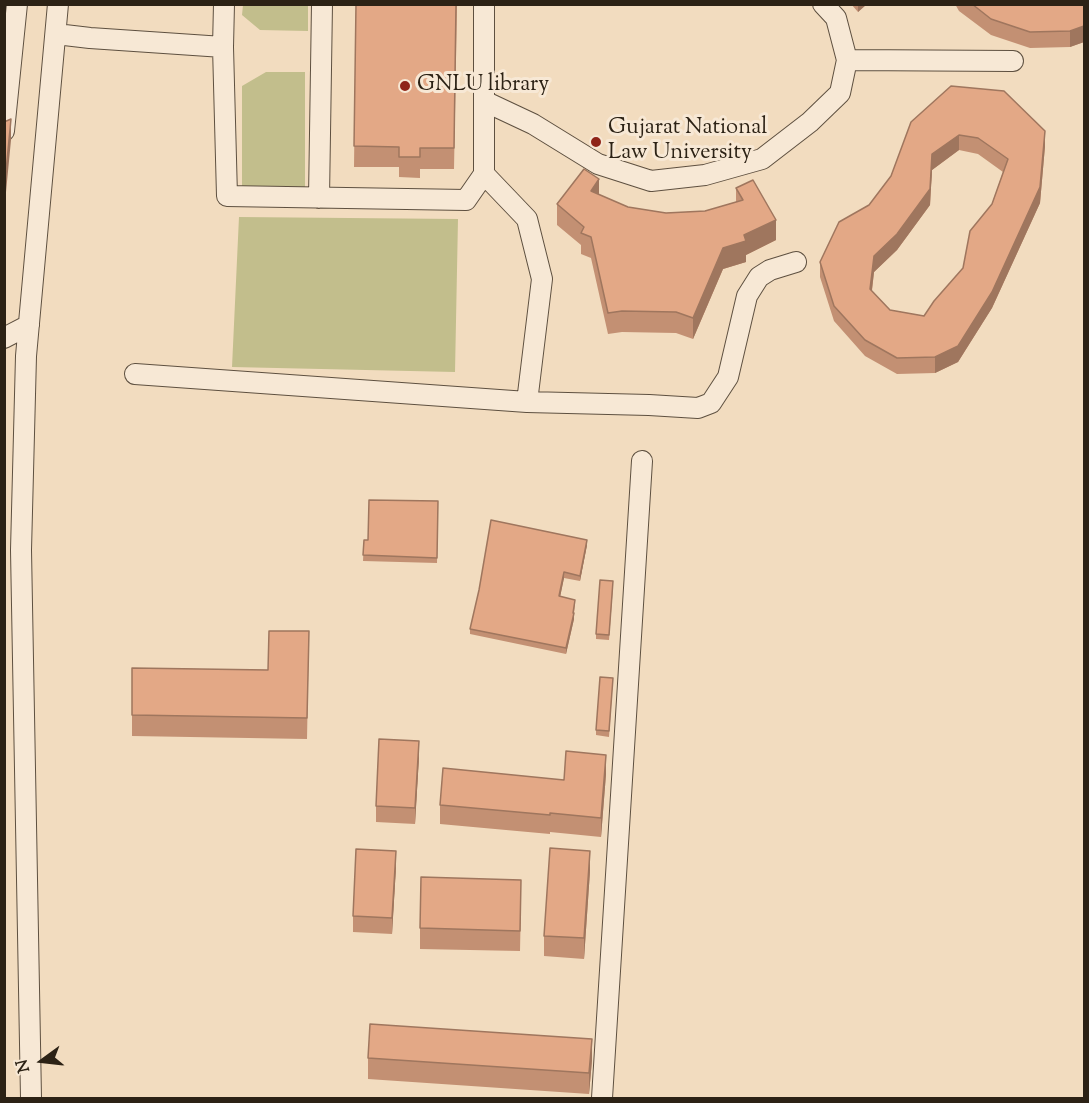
<!DOCTYPE html>
<style>
body{margin:0}
#map{position:relative;width:1089px;height:1103px;overflow:hidden;background:#f2dcbf;font-family:"Sorts Mill Goudy",serif}
canvas{display:block}
.frame{position:absolute;inset:0;border:6px solid #2c2215;pointer-events:none}
.north{position:absolute;left:12px;top:1031px;width:60px;height:60px;-webkit-text-stroke:4px #f7e8d5;paint-order:stroke;rotate:255deg;font-size:16px;font-weight:700;line-height:24px;text-align:center;color:#2c2215}
.north::after{content:'';display:block;margin:auto;width:21px;height:27px;background:#2c2215;clip-path:polygon(50% 0,100% 100%,50% 72%,0 100%)}
</style>
<div id="map">
<canvas width="1089" height="1103"></canvas>
<div class="frame"></div>
<div class="north">N</div>
</div>
<script>
const ctx = document.querySelector('canvas').getContext('2d');
ctx.lineJoin = 'round';
function fill(path, color) { ctx.fillStyle = color; ctx.fill(path, 'evenodd'); }
function strokePath(path, color, width, dash) { ctx.strokeStyle = color; ctx.lineWidth = width; ctx.lineCap = dash ? 'butt' : 'round'; ctx.setLineDash(dash || []); ctx.stroke(path); }
function write(font, color, halo, rows, align = 'center') {
  ctx.font = font + ' "Sorts Mill Goudy",serif'; ctx.lineWidth = 6; ctx.setLineDash([]); ctx.textBaseline = 'middle'; ctx.strokeStyle = halo; ctx.fillStyle = color; for (const [text, x, y, turn = 0] of rows) {
    ctx.save(); ctx.translate(x, y); ctx.rotate((+turn || 0) * Math.PI / 180); ctx.textAlign = isNaN(turn) ? turn : align; if (halo) ctx.strokeText(text, 0, 0); ctx.fillText(text, 0, 0); ctx.restore();
  }
}
fill(new Path2D(`
 M 243,5 L 308,5 L 308,31 L 260,30 L 242,15 Z
 M 266,72 L 305,72 L 305,188 L 242,188 L 242,86 Z
 M 239,217 L 458,219 L 455,372 L 232,367 Z`), '#c2be8c');
const minor = new Path2D(`
 M 224,4 L 223,47 L 227,196 L 466,200 L 484,174 L 484,4
 M 56,34 L 90,38 L 223,47
 M 847,60 L 1013,61
 M 484,101 L 533,124 L 598,164 L 651,181 L 705,175 L 762,159 L 810,122 L 840,93 L 847,60 L 836,18 L 823,4
 M 4,131 L 17,4
 M 484,174 L 527,219 L 542,279 L 527,402
 M 319,198 L 322,4
 M 4,338 L 29,325
 M 135,374 L 527,402 L 649,405 L 698,408 L 711,403 L 728,377 L 747,296 L 759,277 L 770,270 L 796,262
 M 31,1098 L 21,550 L 26,356 L 58,4
 M 602,1098 L 642,461`);
strokePath(minor, '#5e5040', 22);
strokePath(minor, '#f7e8d5', 20);
fill(new Path2D(`
 M 356,4 L 457,4 L 454,169 L 420,169 L 420,178 L 399,177 L 399,167 L 354,167 Z
 M 851,4 L 867,4 L 858,12 Z
 M 955,4 L 1084,4 L 1084,42 L 1070,47 L 1030,48 L 991,35 L 959,11 Z
 M 911,122 L 1045,146 L 1040,203 L 992,308 L 958,362 L 935,373 L 897,374 L 865,356 L 834,321 L 820,277 L 820,262 L 869,205 L 891,176 ZM 959,150 L 978,154 L 1003,172 L 992,204 L 963,268 L 924,316 L 890,310 L 872,291 L 874,272 L 897,250 L 930,205 L 932,170 Z
 M 736,188 L 776,240 L 746,255 L 746,262 L 723,269 L 693,339 L 676,333 L 622,332 L 608,334 L 591,258 L 581,254 L 581,245 L 557,225 L 557,204 L 599,195 L 628,207 L 666,213 L 705,211 L 736,202 Z
 M 438,501 L 437,563 L 363,561 L 364,540 L 368,540 Z
 M 587,545 L 580,581 L 564,578 L 560,597 L 575,605 L 574,613 L 574,619 L 566,654 L 470,634 L 470,629 Z
 M 613,587 L 609,640 L 596,639 L 596,634 Z
 M 309,631 L 307,739 L 132,736 L 132,668 L 268,670 Z
 M 613,678 L 609,737 L 596,735 L 596,730 Z
 M 419,757 L 415,824 L 376,822 L 376,806 Z
 M 606,774 L 601,837 L 550,832 L 550,834 L 440,824 L 440,805 L 564,780 Z
 M 396,867 L 392,934 L 353,932 L 353,916 Z
 M 590,871 L 584,959 L 544,956 L 544,936 Z
 M 521,901 L 520,951 L 420,949 L 420,928 Z
 M 368,1058 L 592,1060 L 589,1094 L 368,1079 Z`), '#c39073');
fill(new Path2D(`
 M 858,4 L 867,4 L 858,12 Z
 M 1084,26 L 1084,42 L 1070,47 L 1070,31 Z
 M 11,119 L 11,140 L 4,213 L 4,192 Z
 M 1045,131 L 1045,146 L 1040,203 L 992,308 L 958,362 L 935,373 L 935,357 Z
 M 959,135 L 959,150 L 932,170 L 930,205 L 897,250 L 874,272 L 870,305 L 870,289 L 874,256 L 932,154 Z
 M 599,179 L 599,200 L 591,191 Z
 M 776,220 L 776,240 L 746,255 L 746,262 L 723,269 L 693,339 L 693,318 L 723,248 L 744,235 Z
 M 587,540 L 587,545 L 580,581 L 580,576 Z
 M 564,572 L 564,578 L 559,602 L 559,596 Z
 M 574,613 L 574,619 L 566,654 L 566,648 Z
 M 419,741 L 419,757 L 415,824 L 415,808 Z
 M 606,755 L 606,774 L 601,837 L 601,818 Z
 M 396,851 L 396,867 L 392,934 L 392,918 Z
 M 590,851 L 590,871 L 584,959 L 584,938 Z
 M 592,1039 L 592,1060 L 589,1094 L 589,1073 Z`), '#9f765e');
const building = new Path2D(`
 M 356,4 L 456,4 L 454,148 L 420,148 L 420,157 L 399,157 L 399,147 L 354,146 Z
 M 972,4 L 1084,4 L 1084,26 L 1070,31 L 1030,32 L 991,19 Z
 M 951,86 L 1004,91 L 1045,131 L 1040,187 L 992,292 L 958,346 L 935,357 L 897,358 L 865,340 L 834,306 L 820,262 L 839,222 L 869,205 L 891,176 L 911,122 ZM 959,135 L 978,138 L 1008,159 L 992,204 L 970,231 L 963,268 L 934,301 L 924,316 L 890,310 L 870,289 L 874,256 L 897,234 L 930,189 L 932,154 Z
 M 11,119 L 4,192 L 4,122 Z
 M 584,169 L 599,179 L 591,191 L 628,207 L 666,213 L 705,211 L 743,200 L 736,188 L 753,180 L 776,220 L 744,235 L 746,241 L 723,248 L 693,318 L 676,312 L 622,311 L 608,313 L 591,237 L 581,233 L 584,227 L 557,204 Z
 M 369,500 L 438,501 L 437,558 L 363,555 L 364,540 L 368,540 Z
 M 491,520 L 587,540 L 580,576 L 564,572 L 559,596 L 575,600 L 573,613 L 574,613 L 566,648 L 470,629 L 479,590 Z
 M 600,580 L 613,581 L 609,635 L 596,634 Z
 M 269,631 L 309,631 L 307,718 L 132,715 L 132,668 L 268,670 Z
 M 600,677 L 613,678 L 609,731 L 596,730 Z
 M 379,739 L 419,741 L 415,808 L 376,806 Z
 M 566,751 L 606,755 L 601,818 L 550,813 L 550,815 L 440,805 L 443,768 L 564,780 Z
 M 550,848 L 590,851 L 584,938 L 544,936 Z
 M 356,849 L 396,851 L 392,918 L 353,916 Z
 M 421,877 L 521,880 L 520,931 L 420,928 Z
 M 370,1024 L 592,1039 L 589,1073 L 368,1058 Z`);
fill(building, '#e3a886');
strokePath(building, '#9f765e', 1.5);
for (const [x, y, r, color] of [
 [405,86,6,"#8f2418"],
 [596,142,6,"#8f2418"]
]) { const dot = new Path2D(); dot.arc(x, y, r, 0, 2 * Math.PI); ctx.fillStyle = color; ctx.fill(dot); strokePath(dot, '#f7e8d5', 2); }
write('22px', '#2c2215', '#f7e8d5', [
 ["GNLU library",417,86],
 ["Gujarat National",608,129],
 ["Law University",608,154]
], 'left');
</script>
